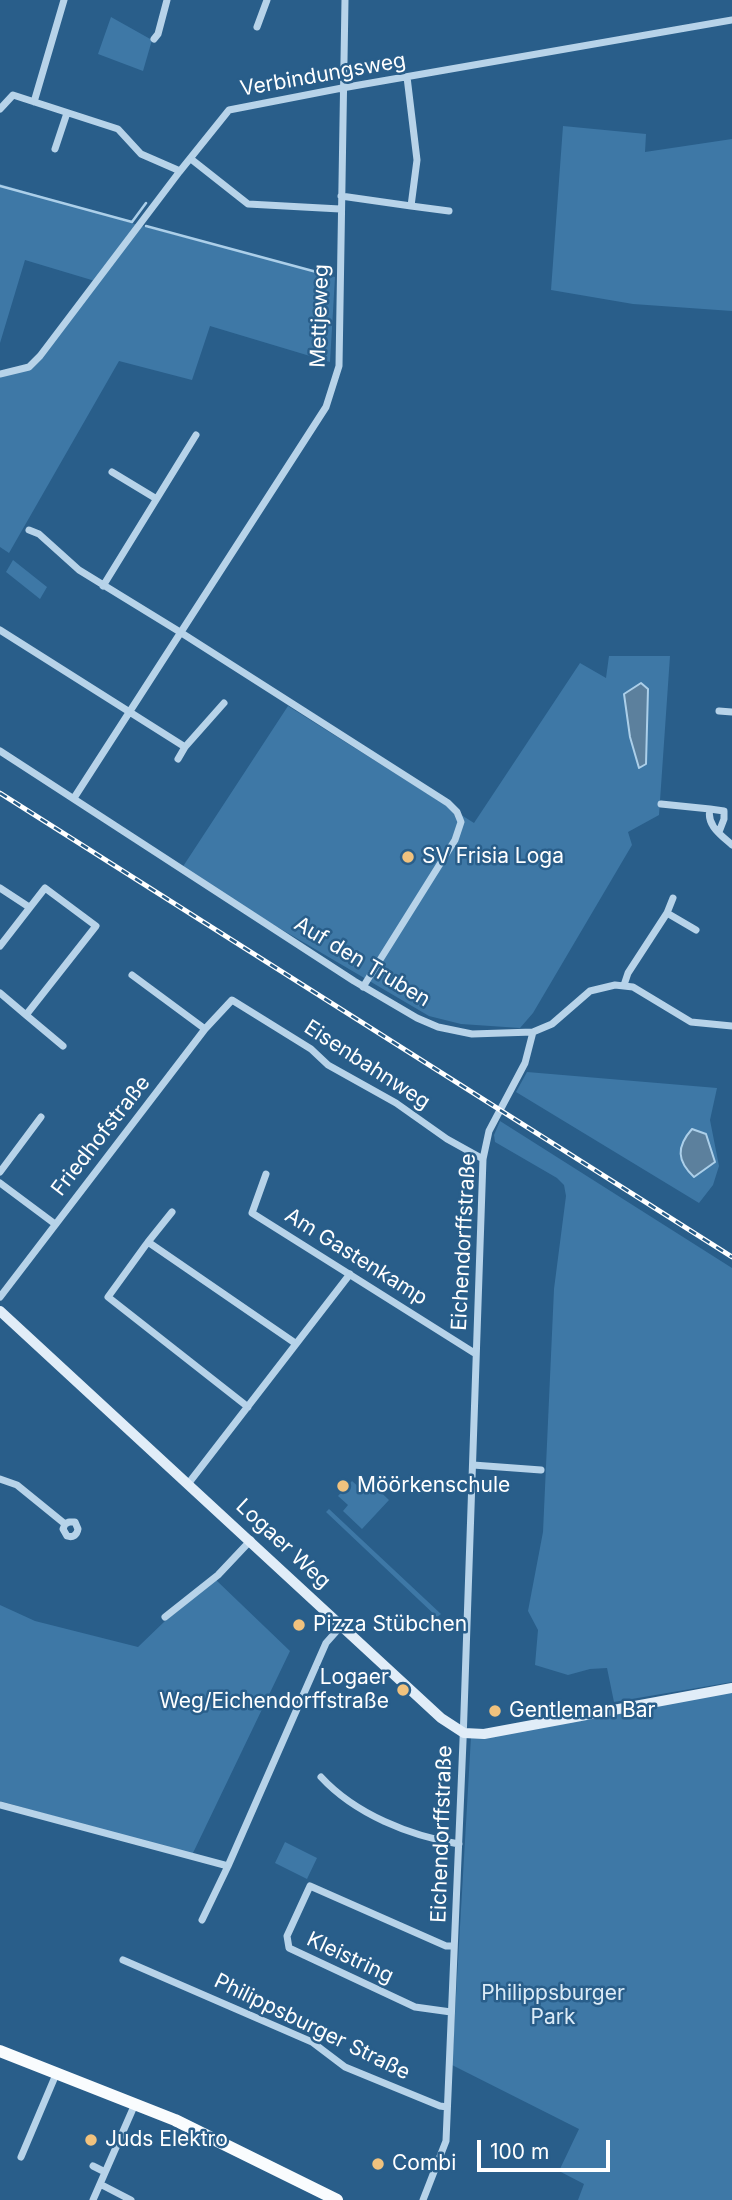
<!DOCTYPE html>
<meta charset="utf-8">
<style>
body{margin:0}
#map{position:relative;width:732px;height:2200px;overflow:hidden;background:#295e8a;font-family:Inter,sans-serif}
canvas{display:block}
.scale{position:absolute;left:477px;top:2140px;width:133px;height:32px;box-sizing:border-box;border:4px solid #fff;border-top:0;padding-left:9px;font-size:21px;line-height:24px;white-space:nowrap;color:#fff;-webkit-text-stroke:5px #295e8a;paint-order:stroke}
</style>
<div id="map">
<canvas width="732" height="2200"></canvas>
<div class="scale">100 m</div>
</div>
<script>
const ctx = document.querySelector('canvas').getContext('2d');
ctx.lineJoin = 'round';
function fill(path, color) { ctx.fillStyle = color; ctx.fill(path, 'evenodd'); }
function strokePath(path, color, width, dash) { ctx.strokeStyle = color; ctx.lineWidth = width; ctx.lineCap = dash ? 'butt' : 'round'; ctx.setLineDash(dash || []); ctx.stroke(path); }
function write(font, color, halo, rows, align = 'center') {
  ctx.font = font + ' Inter,sans-serif'; ctx.lineWidth = 5; ctx.setLineDash([]); ctx.textBaseline = 'middle'; ctx.strokeStyle = halo; ctx.fillStyle = color; for (const [text, x, y, turn = 0] of rows) {
    ctx.save(); ctx.translate(x, y); ctx.rotate((+turn || 0) * Math.PI / 180); ctx.textAlign = isNaN(turn) ? turn : align; if (halo) ctx.strokeText(text, 0, 0); ctx.fillText(text, 0, 0); ctx.restore();
  }
}
fill(new Path2D(`
 M 111,17 L 152,40 L 143,71 L 98,54 Z
 M 563,126 L 646,134 L 645,152 L 732,139 L 732,311 L 633,304 L 551,290 Z
 M 0,184 L 138,225 L 335,277 L 330,362 L 210,326 L 192,380 L 119,361 L 9,553 L 0,547 L 0,374 L 29,367 L 95,281 L 25,260 L 0,343 Z
 M 13,560 L 47,587 L 40,599 L 6,572 Z
 M 609,656 L 670,656 L 659,815 L 628,832 L 632,845 L 533,1013 L 520,1028 L 461,1024 L 429,1016 L 257,915 L 182,868 L 288,706 L 474,823 L 580,663 L 606,678 Z
 M 527,1072 L 717,1088 L 710,1120 L 719,1166 L 713,1185 L 699,1203 L 516,1092 Z
 M 500,1121 L 732,1268 L 732,1682 L 614,1702 L 607,1668 L 590,1669 L 568,1675 L 535,1665 L 538,1630 L 528,1611 L 543,1532 L 554,1289 L 566,1196 L 564,1185 L 557,1178 L 495,1142 L 494,1135 Z
 M 352,1481 L 362,1490 L 370,1482 L 389,1500 L 362,1529 L 343,1511 L 348,1505 L 338,1496 Z
 M 329,1509 L 441,1614 L 437,1617 L 326,1512 Z
 M 216,1580 L 290,1651 L 192,1855 L 0,1801 L 0,1605 L 35,1621 L 138,1647 L 165,1621 Z
 M 732,1691 L 732,2200 L 578,2200 L 584,2184 L 559,2171 L 579,2129 L 452,2065 L 471,1737 Z
 M 285,1842 L 317,1858 L 307,1879 L 275,1863 Z`), '#3e78a6');
const water = new Path2D(`
 M 641,683 L 648,689 L 646,764 L 639,768 L 630,737 L 624,694 Z
 M 692,1129 L 706,1134 L 715,1162 L 694,1177 C 677,1161 676,1147 692,1129 Z`);
fill(water, '#5c809d');
strokePath(water, '#accfe9', 2);
strokePath(new Path2D(`
 M 0,186 L 132,222 L 146,203
 M 146,226 L 324,274`), '#accfe9', 2.5);
strokePath(new Path2D(`
 M 257,27 L 267,0
 M 154,39 L 158,34 L 167,0
 M 34,102 L 64,0
 M 0,109 L 13,95 L 118,129 L 141,154 L 180,171
 M 55,149 L 67,113
 M 191,159 L 248,204 L 340,209
 M 341,196 L 411,206 L 417,160 L 407,77
 M 411,206 L 449,211
 M 0,374 L 29,367 L 40,356 L 180,171 L 229,110 L 342,88 L 732,20
 M 112,472 L 155,498
 M 29,530 L 39,534 L 79,570 L 180,632 L 448,803 L 457,812 L 461,822 L 455,840 L 363,987
 M 103,586 L 196,435
 M 0,630 L 185,747 L 224,703
 M 719,711 L 732,712
 M 0,751 L 354,981 L 417,1018 L 438,1027 L 472,1034 L 533,1032 L 552,1024 L 590,991 L 615,985 L 633,987 L 691,1022 L 732,1026
 M 178,759 L 185,747
 M 74,798 L 326,407 L 339,366 L 345,0
 M 661,804 L 710,809
 M 719,832 L 724,819 L 724,811 L 710,809 C 706,825 721,835 732,845
 M 0,888 L 29,907
 M 667,913 L 673,898
 M 0,946 L 45,888 L 96,926 L 26,1015 L 0,993
 M 132,975 L 205,1029
 M 624,985 L 628,973 L 667,913 L 696,930
 M 26,1015 L 63,1046
 M 0,1172 L 41,1117
 M 266,1174 L 252,1213 L 476,1354
 M 0,1183 L 55,1224
 M 148,1242 L 172,1212
 M 0,1297 L 205,1029 L 232,1000 L 311,1049 L 328,1065 L 396,1103 L 447,1139 L 483,1159
 M 248,1407 L 108,1297 L 145,1246 L 148,1242 L 295,1343
 M 473,1465 L 541,1470
 M 0,1479 L 17,1485 L 65,1524 L 69,1522 L 75,1522 L 78,1529 C 77,1535 73,1538 67,1536 L 63,1529 L 65,1524
 M 188,1484 L 350,1274
 M 165,1617 L 218,1575 L 251,1540
 M 321,1777 C 355,1814 410,1836 459,1844
 M 0,1805 L 228,1866 L 326,1643 L 342,1625
 M 202,1920 L 228,1866
 M 123,1960 L 312,2042 L 345,2067 L 440,2106 L 447,2107
 M 451,2012 L 415,2007 L 289,1948 L 287,1936 L 310,1886 L 446,1946 L 454,1946
 M 21,2157 L 57,2072
 M 93,2166 L 105,2172
 M 93,2200 L 100,2184
 M 131,2200 L 100,2184 L 135,2104
 M 423,2200 L 446,2141 L 463,1741 L 483,1159 L 489,1131 L 525,1063 L 533,1032`), '#b7d3e9', 7);
strokePath(new Path2D(`
 M 0,1311 L 441,1718 L 464,1733 L 484,1734 L 732,1688`), '#e1edf8', 10);
strokePath(new Path2D(`
 M 0,2051 L 175,2120 L 337,2200`), '#f9fcfe', 12);
const rail = new Path2D(`
 M 0,793 L 732,1257`);
strokePath(rail, '#fff', 5);
strokePath(rail, '#295e8a', 2.5, [8]);
for (const [x, y, r, color] of [
 [408,857,7,"#f0c27e"],
 [343,1486,7,"#f0c27e"],
 [299,1625,7,"#f0c27e"],
 [403,1690,7,"#f0c27e"],
 [495,1711,7,"#f0c27e"],
 [91,2140,7,"#f0c27e"],
 [378,2164,7,"#f0c27e"]
]) { const dot = new Path2D(); dot.arc(x, y, r, 0, 2 * Math.PI); ctx.fillStyle = color; ctx.fill(dot); strokePath(dot, '#295e8a', 2.5); }
write('21px', '#fff', '#295e8a', [
 ["Verbindungsweg",323,75,-10],
 ["Mettjeweg",320,316,-88],
 ["Auf den Truben",362,962,31],
 ["Eisenbahnweg",367,1065,33],
 ["Friedhofstraße",101,1136,-52],
 ["Eichendorffstraße",464,1242,-87],
 ["Am Gastenkamp",356,1257,32],
 ["Logaer Weg",283,1544,43],
 ["Eichendorffstraße",442,1834,-88],
 ["Kleistring",350,1958,25],
 ["Philippsburger Straße",312,2027,26]
]);
write('21px', '#fff', '#295e8a', [
 ["SV Frisia Loga",422,857],
 ["Möörkenschule",357,1486],
 ["Pizza Stübchen",313,1625],
 ["Logaer",389,1678,"right"],
 ["Weg/Eichendorffstraße",389,1702,"right"],
 ["Gentleman Bar",509,1711],
 ["Juds Elektro",105,2140],
 ["Combi",392,2164]
], 'left');
write('21px', '#dbebf7', '#295e8a', [
 ["Philippsburger",553,1994],
 ["Park",553,2018]
]);
</script>
